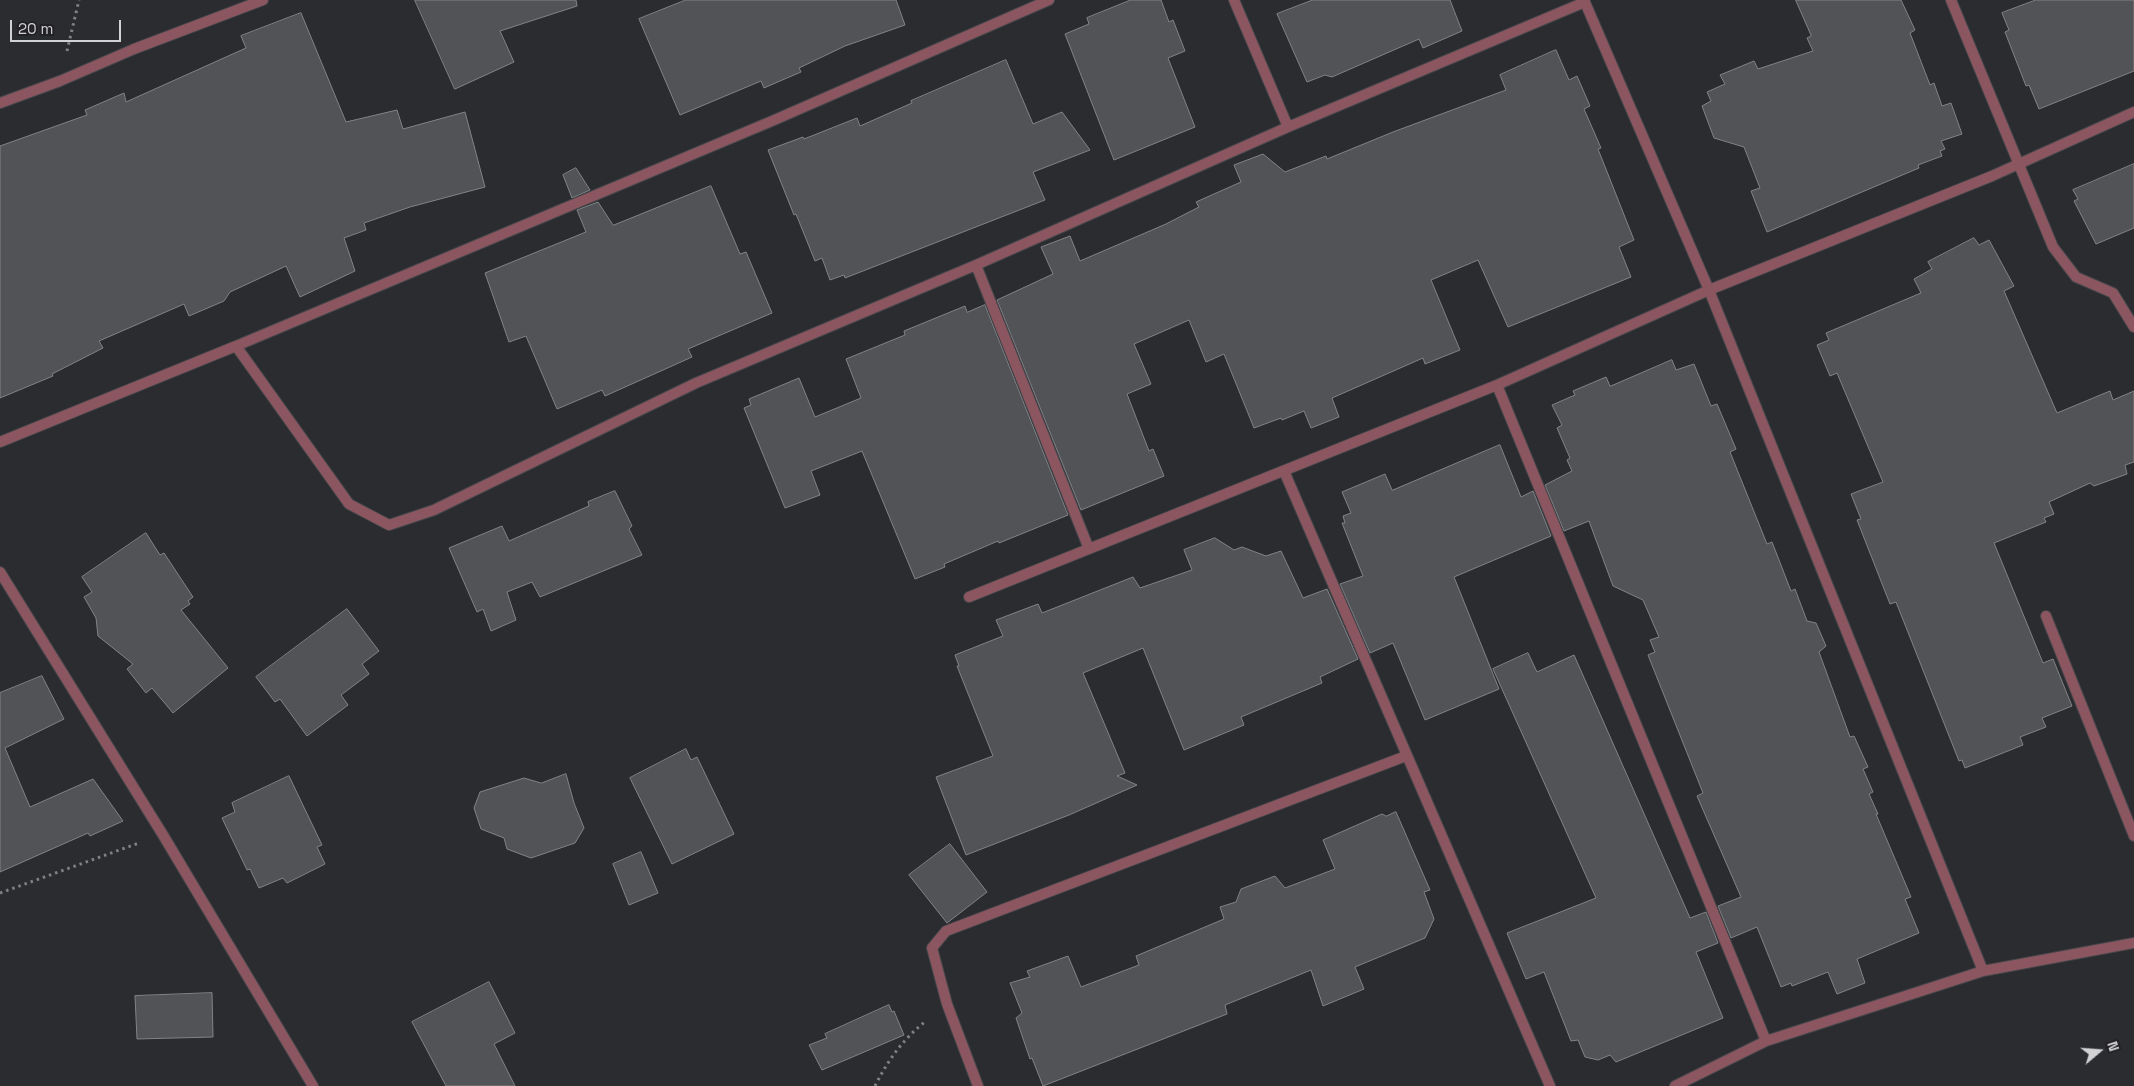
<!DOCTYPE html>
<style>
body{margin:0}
#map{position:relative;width:2134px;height:1086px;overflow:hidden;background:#2b2c30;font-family:"Space Grotesk",sans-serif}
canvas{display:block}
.north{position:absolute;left:2074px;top:1026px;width:50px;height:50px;-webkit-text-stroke:4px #222226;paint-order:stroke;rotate:72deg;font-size:14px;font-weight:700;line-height:20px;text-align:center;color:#d2d2d5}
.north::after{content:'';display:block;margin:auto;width:18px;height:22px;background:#d2d2d5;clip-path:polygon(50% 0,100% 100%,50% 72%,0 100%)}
.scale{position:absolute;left:10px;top:20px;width:111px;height:22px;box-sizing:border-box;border:2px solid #d2d2d5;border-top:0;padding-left:6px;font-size:15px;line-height:18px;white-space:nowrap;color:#d2d2d5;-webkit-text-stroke:4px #222226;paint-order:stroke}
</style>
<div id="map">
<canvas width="2134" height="1086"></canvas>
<div class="north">N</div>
<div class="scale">20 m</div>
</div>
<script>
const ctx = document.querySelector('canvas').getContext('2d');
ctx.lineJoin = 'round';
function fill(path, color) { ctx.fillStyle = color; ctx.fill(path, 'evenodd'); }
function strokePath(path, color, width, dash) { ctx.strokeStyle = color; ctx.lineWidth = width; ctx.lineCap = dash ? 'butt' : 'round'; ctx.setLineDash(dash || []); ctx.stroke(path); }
const building = new Path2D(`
 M 415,0 L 576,0 L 577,6 L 500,31 L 514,62 L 455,89 Z
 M 686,0 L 896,0 L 905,25 L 845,46 L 799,68 L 801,72 L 780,81 L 764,88 L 761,81 L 680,115 L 639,19 Z
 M 1131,0 L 1161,0 L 1169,22 L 1173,20 L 1185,51 L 1168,58 L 1195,127 L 1114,160 L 1065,34 L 1089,24 L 1087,18 Z
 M 1313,0 L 1450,0 L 1462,31 L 1423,48 L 1419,39 L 1332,77 L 1325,75 L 1307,82 L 1277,14 Z
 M 1796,0 L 1901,0 L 1915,30 L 1910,33 L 1930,85 L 1934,83 L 1942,106 L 1951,103 L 1962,134 L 1941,141 L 1945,149 L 1940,151 L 1942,156 L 1918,165 L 1919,168 L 1767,232 L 1751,191 L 1760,188 L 1744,147 L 1714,138 L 1702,106 L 1711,101 L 1707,92 L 1725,84 L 1720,75 L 1754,61 L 1758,69 L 1813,51 L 1807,38 L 1811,36 Z
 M 2036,0 L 2134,0 L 2134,71 L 2039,109 L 2029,85 L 2026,86 L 2005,32 L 2009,30 L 2002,13 Z
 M 301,13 L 346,122 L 397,110 L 403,129 L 465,112 L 485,187 L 410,207 L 364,223 L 366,230 L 344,238 L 355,271 L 300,297 L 286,266 L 230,292 L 224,301 L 189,316 L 184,304 L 99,341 L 103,348 L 52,374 L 53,376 L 0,398 L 0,146 L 87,115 L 85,110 L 124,93 L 126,102 L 246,48 L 241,36 Z
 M 1556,50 L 1569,80 L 1577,76 L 1590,106 L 1584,109 L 1601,148 L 1598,149 L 1634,240 L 1619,247 L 1631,277 L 1508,327 L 1478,260 L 1431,280 L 1460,350 L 1425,364 L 1423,358 L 1332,398 L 1339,417 L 1311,428 L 1304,411 L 1282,420 L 1281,418 L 1254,428 L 1224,354 L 1206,362 L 1189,320 L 1134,344 L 1151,384 L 1127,394 L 1149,451 L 1153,449 L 1164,476 L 1081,510 L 997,300 L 1053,274 L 1041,247 L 1070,236 L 1080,261 L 1166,224 L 1199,207 L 1196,202 L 1241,182 L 1234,165 L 1263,154 L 1285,172 L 1326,156 L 1327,159 L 1393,132 L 1506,90 L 1500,75 Z
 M 1006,60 L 1033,124 L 1062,112 L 1090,150 L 1033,172 L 1045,200 L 845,278 L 844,275 L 830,280 L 822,258 L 815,261 L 796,214 L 794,215 L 768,150 L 803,137 L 804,139 L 857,118 L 860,126 L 912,103 L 911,101 Z
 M 2134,164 L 2134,228 L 2096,244 L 2074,201 L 2078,199 L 2073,190 Z
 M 576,168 L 590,190 L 572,198 L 563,175 Z
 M 711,186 L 740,254 L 746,252 L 772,313 L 688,349 L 692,357 L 605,396 L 602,390 L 557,409 L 526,336 L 509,342 L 485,273 L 586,232 L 577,210 L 598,202 L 613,225 Z
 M 1974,238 L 1979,245 L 1989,240 L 2014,286 L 2004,291 L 2057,413 L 2110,391 L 2113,400 L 2134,391 L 2134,462 L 2125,465 L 2127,474 L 2094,486 L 2090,483 L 2049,502 L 2054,514 L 2044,518 L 2046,522 L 1994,543 L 2043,663 L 2053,659 L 2072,706 L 2042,718 L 2046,727 L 2020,737 L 2023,745 L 1965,768 L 1962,760 L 1959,761 L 1896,602 L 1890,604 L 1857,520 L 1861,519 L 1851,494 L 1883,482 L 1837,373 L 1830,376 L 1817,345 L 1829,340 L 1826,333 L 1921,293 L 1914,279 L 1932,269 L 1928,262 Z
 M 985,305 L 1068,515 L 999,543 L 998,541 L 944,564 L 945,567 L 915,579 L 862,451 L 811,471 L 820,495 L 785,508 L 744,408 L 751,405 L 749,399 L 799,378 L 815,417 L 861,398 L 846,359 L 905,335 L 904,331 L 965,306 L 967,312 Z
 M 1672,360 L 1676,370 L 1694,364 L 1711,406 L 1717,404 L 1736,449 L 1730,452 L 1767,544 L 1772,542 L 1791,591 L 1795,589 L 1807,621 L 1816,623 L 1826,646 L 1819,652 L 1850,737 L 1854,736 L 1868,767 L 1863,769 L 1873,792 L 1869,794 L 1878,814 L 1876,814 L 1911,897 L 1905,899 L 1919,933 L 1857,959 L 1865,983 L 1837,994 L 1828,972 L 1792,986 L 1791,983 L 1781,987 L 1757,927 L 1731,938 L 1718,906 L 1741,897 L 1697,796 L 1703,793 L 1648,655 L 1655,652 L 1650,640 L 1659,637 L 1643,600 L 1613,586 L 1589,521 L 1564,531 L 1545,485 L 1572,471 L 1567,460 L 1570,458 L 1557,428 L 1562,425 L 1552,405 L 1575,395 L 1573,391 L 1606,377 L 1610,386 Z
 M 1500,445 L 1521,497 L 1533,491 L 1551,536 L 1454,577 L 1499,689 L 1425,720 L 1393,643 L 1370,653 L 1340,584 L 1363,576 L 1342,523 L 1345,523 L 1343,516 L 1351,513 L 1342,492 L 1385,474 L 1392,490 Z
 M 615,491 L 632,526 L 629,529 L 642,555 L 540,597 L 532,582 L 507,592 L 516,620 L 491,631 L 483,609 L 477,612 L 449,548 L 502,526 L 509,541 L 589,506 L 588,502 Z
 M 146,533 L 160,555 L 164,553 L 193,597 L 188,601 L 190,604 L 181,610 L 228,668 L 173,713 L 152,688 L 146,693 L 127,669 L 133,664 L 98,636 L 96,618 L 84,597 L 92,592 L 82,577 Z
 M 1215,538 L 1234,550 L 1242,547 L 1266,556 L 1281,551 L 1303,598 L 1327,589 L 1358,659 L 1320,677 L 1322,683 L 1241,717 L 1244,725 L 1184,750 L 1143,648 L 1083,673 L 1125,773 L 1117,776 L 1137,785 L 1069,815 L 966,855 L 936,777 L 993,756 L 957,666 L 959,666 L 955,655 L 1003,636 L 996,620 L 1038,604 L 1042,613 L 1133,577 L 1140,588 L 1192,570 L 1184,550 Z
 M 347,609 L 379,651 L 362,664 L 369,674 L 341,695 L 348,705 L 307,736 L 280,699 L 275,702 L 256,677 Z
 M 1528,653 L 1537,672 L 1574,655 L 1690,918 L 1706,912 L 1718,943 L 1696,952 L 1723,1018 L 1616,1062 L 1610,1055 L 1598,1060 L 1585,1057 L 1578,1040 L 1571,1041 L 1544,972 L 1526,979 L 1507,933 L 1596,898 L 1493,669 Z
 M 42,676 L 64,719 L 5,748 L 30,807 L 93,779 L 123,821 L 90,836 L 88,833 L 0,872 L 0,693 Z
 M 686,749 L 691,760 L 697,757 L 734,834 L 672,864 L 630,778 Z
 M 566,774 L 574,803 L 584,828 L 575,843 L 531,858 L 507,849 L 504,838 L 481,829 L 474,808 L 480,792 L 524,778 L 541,783 Z
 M 289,776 L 322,845 L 317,847 L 325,864 L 287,883 L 283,878 L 259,888 L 250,869 L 247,870 L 222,818 L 235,812 L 232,803 Z
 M 1396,812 L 1430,890 L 1424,892 L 1434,919 L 1425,938 L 1355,967 L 1364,989 L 1323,1006 L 1311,970 L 1225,1005 L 1227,1014 L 1043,1086 L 1032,1058 L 1030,1059 L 1016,1018 L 1022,1013 L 1010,983 L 1030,977 L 1027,971 L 1068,956 L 1081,987 L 1139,965 L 1136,956 L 1224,919 L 1220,907 L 1236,902 L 1241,889 L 1275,876 L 1285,888 L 1335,869 L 1323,840 L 1382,814 L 1386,816 Z
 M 950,844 L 987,892 L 947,923 L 909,875 Z
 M 641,852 L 658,893 L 629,905 L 613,864 Z
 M 489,982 L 515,1033 L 494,1044 L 515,1086 L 446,1086 L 412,1022 Z
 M 212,993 L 213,1037 L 137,1039 L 135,996 Z
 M 889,1005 L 892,1012 L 894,1011 L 904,1035 L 822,1070 L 809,1045 L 827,1038 L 825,1034 Z`);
fill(building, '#525357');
strokePath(building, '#828387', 1);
const minor = new Path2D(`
 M 1234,0 L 1288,127
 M 1584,0 L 1709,290 L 1983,971
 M 1951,0 L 2053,247 L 2076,277 L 2113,293 L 2134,327
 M 0,103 L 60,81 L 134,49 L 263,0
 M 976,265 L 1089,549
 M 236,346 L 772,121 L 1049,0
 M 1497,385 L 1766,1041
 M 0,442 L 236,346 L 349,504 L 389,525 L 434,510 L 696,383 L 976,265 L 1288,127 L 1585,2
 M 1284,471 L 1550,1086
 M 0,572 L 163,835 L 313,1086
 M 969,597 L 1497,385 L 1709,290 L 1992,176 L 2134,112
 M 2046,616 L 2134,836
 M 978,1086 L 947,1004 L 932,948 L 946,931 L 1406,756
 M 1675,1086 L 1766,1041 L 1983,971 L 2134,943`);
strokePath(minor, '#46474a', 12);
strokePath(new Path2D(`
 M 67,51 L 79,0
 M 0,893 L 139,843
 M 875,1086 C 888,1060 903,1039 926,1021`), '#808184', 3, [2.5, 4]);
strokePath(minor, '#8c5661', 10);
</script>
